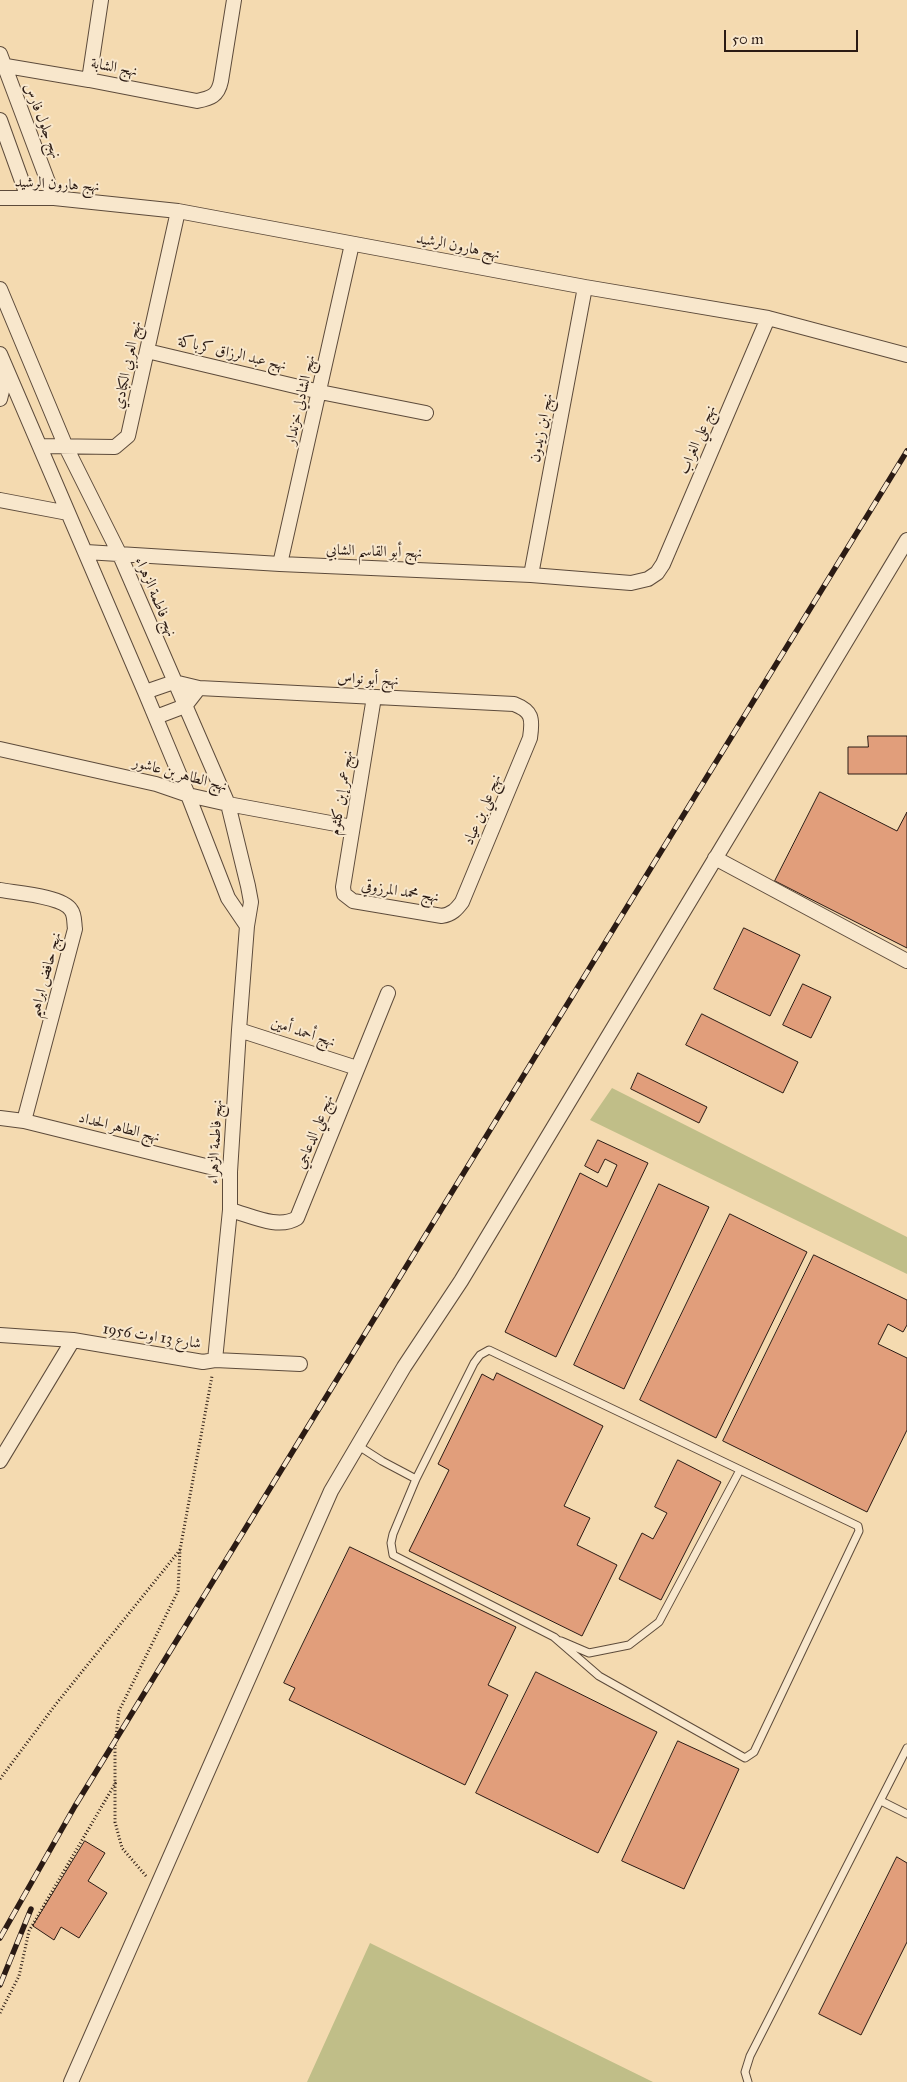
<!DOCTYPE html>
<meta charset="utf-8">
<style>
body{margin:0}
#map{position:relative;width:907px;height:2082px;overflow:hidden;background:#f4dab0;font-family:"IM FELL Great Primer",serif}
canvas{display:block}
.scale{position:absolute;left:724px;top:30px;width:134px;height:22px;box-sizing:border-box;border:2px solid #2b1b14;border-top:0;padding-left:6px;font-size:15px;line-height:18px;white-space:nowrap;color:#2b1b14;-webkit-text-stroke:4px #f8e7cc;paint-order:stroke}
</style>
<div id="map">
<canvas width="907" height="2082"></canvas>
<div class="scale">50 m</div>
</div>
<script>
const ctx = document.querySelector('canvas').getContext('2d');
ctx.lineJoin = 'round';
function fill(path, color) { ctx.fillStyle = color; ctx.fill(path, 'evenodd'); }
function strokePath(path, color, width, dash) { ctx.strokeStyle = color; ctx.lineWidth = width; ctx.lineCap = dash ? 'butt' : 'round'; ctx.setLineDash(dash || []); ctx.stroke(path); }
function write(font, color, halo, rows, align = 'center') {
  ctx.font = font + ' "IM FELL Great Primer",Amiri,serif'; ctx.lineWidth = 4; ctx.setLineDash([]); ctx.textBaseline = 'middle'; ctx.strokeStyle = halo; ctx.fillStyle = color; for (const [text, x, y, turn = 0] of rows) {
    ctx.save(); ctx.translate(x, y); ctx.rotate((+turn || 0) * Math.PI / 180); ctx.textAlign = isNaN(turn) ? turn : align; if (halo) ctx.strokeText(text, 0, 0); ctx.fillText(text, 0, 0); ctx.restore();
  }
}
fill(new Path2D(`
 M 612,1088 L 907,1237 L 907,1274 L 590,1120 Z
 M 370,1943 L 653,2082 L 307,2082 Z`), '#c0be88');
const building = new Path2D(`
 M 868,736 L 907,736 L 907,774 L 848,774 L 848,747 L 868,747 Z
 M 820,792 L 897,831 L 907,812 L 907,948 L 775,881 Z
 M 744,928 L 800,955 L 770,1016 L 714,989 Z
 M 803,984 L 831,997 L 811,1038 L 783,1025 Z
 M 702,1014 L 798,1062 L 783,1093 L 686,1045 Z
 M 638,1073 L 707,1107 L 699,1123 L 631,1089 Z
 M 598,1140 L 648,1163 L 556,1357 L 505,1332 L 580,1173 L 607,1187 L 617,1165 L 605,1159 L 598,1173 L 585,1166 Z
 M 659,1184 L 709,1207 L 624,1389 L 574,1365 Z
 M 730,1214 L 807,1252 L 716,1438 L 640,1400 Z
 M 814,1255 L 907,1300 L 907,1325 L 903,1332 L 888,1324 L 878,1344 L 907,1358 L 907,1430 L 867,1512 L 723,1441 Z
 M 497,1373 L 603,1426 L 564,1506 L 590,1518 L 577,1545 L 617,1565 L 582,1636 L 409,1551 L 449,1470 L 438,1464 L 482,1374 L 493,1380 Z
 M 678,1460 L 721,1482 L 661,1600 L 619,1579 L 642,1533 L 653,1539 L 667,1513 L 655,1507 Z
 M 350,1547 L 516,1627 L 488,1685 L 508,1695 L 465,1785 L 289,1700 L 295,1688 L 284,1683 Z
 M 536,1672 L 657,1732 L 598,1853 L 476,1793 Z
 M 678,1741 L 739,1769 L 684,1889 L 622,1861 Z
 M 85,1841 L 105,1853 L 88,1881 L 107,1893 L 79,1938 L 61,1927 L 54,1940 L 33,1926 Z
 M 897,1857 L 907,1863 L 907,1942 L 861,2035 L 819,2014 Z`);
fill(building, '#e19e7b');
strokePath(building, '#2b1b14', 1);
const lane = new Path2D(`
 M 489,1350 L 858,1526 L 859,1531 L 754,1752 L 745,1758 L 599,1676 L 554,1637 L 393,1555 L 391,1543 L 393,1534 L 416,1479 L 474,1363 L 480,1355 Z
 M 357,1445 L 382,1461 L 416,1479
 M 561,1641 L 589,1653 L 629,1645 L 659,1622 L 740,1470
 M 881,1801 L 907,1814
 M 748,2082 L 745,2072 L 750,2056 L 907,1748`);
const street = new Path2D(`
 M 0,54 L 54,198
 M 0,65 L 89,80 L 197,101 C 211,98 218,96 221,81 L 234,0
 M 89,80 L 101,0
 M 0,120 L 28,198
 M 0,198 L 54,198 L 178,211 L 585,287 L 768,318 L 907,355
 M 0,289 L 66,447 L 119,553 L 228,804 L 248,886 L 251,902 L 247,926 L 239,1030 L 230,1172 L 230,1210 L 215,1360
 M 147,351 L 320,392 L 426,413
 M 0,354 L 145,692 L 188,795 L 228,898 L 247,926
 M 0,399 L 7,371
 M 40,446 L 115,447 L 128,436 L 178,211
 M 0,500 L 68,513
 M 86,552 L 280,564 L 531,575 L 631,583 L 648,579 L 657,573 L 663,564 L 768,318
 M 280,564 L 352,244
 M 531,575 L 585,287
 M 145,692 L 174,682 L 199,688 L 514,704 C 532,711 533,718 530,738 L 462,902 C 456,910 452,914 442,916 L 353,901 L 344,894 L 343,887 L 374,697
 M 156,717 L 185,706 L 199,688
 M 0,749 L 156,784 L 188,795 L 228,804 L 352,827
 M 715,858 L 907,961
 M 0,890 C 16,893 62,896 71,910 C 75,915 74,923 75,929 L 24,1121
 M 239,1030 L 357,1068
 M 0,1118 L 24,1121 L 230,1172
 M 230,1210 C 250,1215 278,1230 297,1218 L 388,993
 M 0,1335 L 73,1340 L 203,1362 L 215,1360 L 300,1364
 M 0,1461 L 73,1340
 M 71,2082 L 331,1491 L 404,1367 L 461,1281 L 907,540`);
strokePath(lane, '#5d4b3b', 9);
strokePath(street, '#5d4b3b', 16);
strokePath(new Path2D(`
 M 0,1779 L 56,1704 L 180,1550
 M 146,1876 L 122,1848 L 115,1822 L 115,1744 L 119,1711 L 178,1591 L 180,1550 L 212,1376
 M 0,2013 L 19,1976 L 29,1931 L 116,1782`), '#2b1b14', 3, [1, 2.5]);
strokePath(lane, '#f8e7cc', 7);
strokePath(street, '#f8e7cc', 14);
const rail = new Path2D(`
 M 0,1938 L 75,1806 L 907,451
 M 0,1985 L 31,1909`);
strokePath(rail, '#2b1b14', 5.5);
strokePath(rail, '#f8e7cc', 4, [11]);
write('15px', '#2b1b14', '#f8e7cc', [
 ["نهج الشابة",114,68,11],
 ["نهج جلول فارس",42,121,69],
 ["نهج هارون الرشيد",57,185,3],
 ["نهج هارون الرشيد",458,247,11],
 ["نهج عبد الرزاق كرباكة",232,354,13],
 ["نهج العربي الكبادي",128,365,-78],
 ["نهج الشادلي خزندار",301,400,-77],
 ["نهج ابن زيدون",542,428,-79],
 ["نهج علي الغراب",698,440,-67],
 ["نهج أبو القاسم الشابي",374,552,2],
 ["نهج فاطمة الزهراء",155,597,67],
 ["نهج أبو نواس",368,680,3],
 ["نهج الطاهر بن عاشور",180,775,15],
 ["نهج عمر إبن كلثوم",342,793,-81],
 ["نهج علي بن عياد",483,810,-67],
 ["نهج محمد المرزوقي",400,892,9],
 ["نهج حافض ابراهيم",46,975,-75],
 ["نهج أحمد أمين",303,1033,18],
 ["نهج الطاهر الحداد",119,1128,14],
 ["نهج علي الدعاجي",315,1132,-68],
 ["نهج فاطمة الزهراء",216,1142,-87],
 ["شارع 13 اوت 1956",152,1337,9]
]);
</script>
